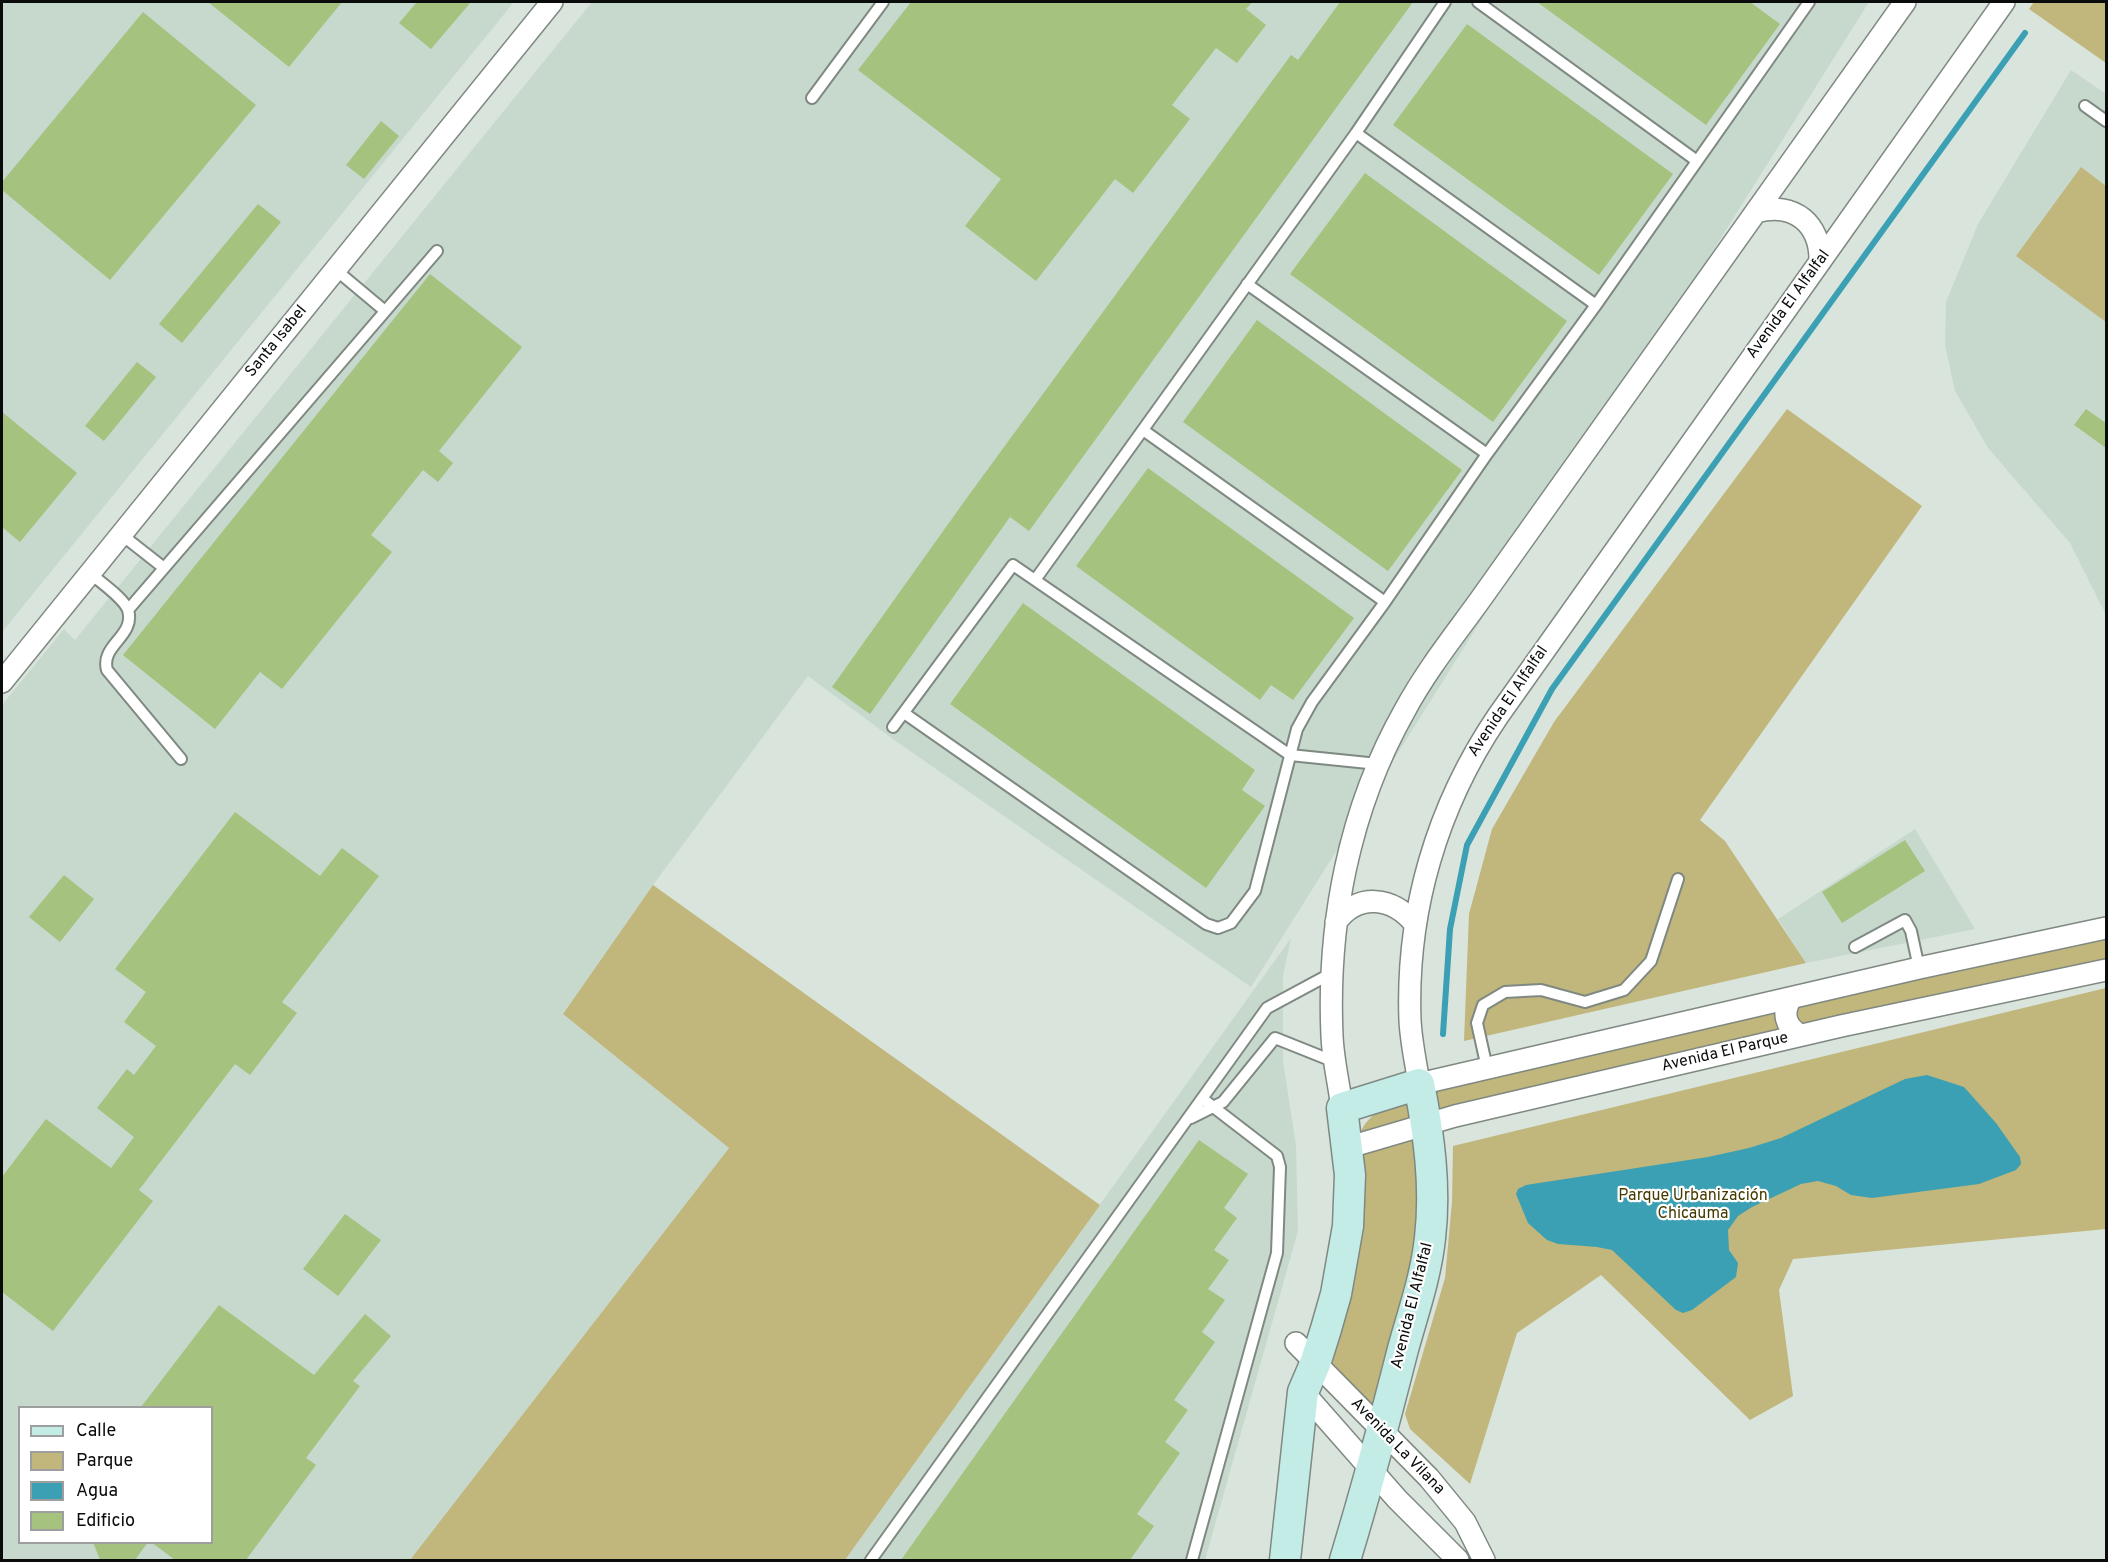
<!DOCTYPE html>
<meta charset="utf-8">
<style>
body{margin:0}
#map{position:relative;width:2108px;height:1562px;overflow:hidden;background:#d9e4dc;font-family:Overpass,sans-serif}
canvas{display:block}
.frame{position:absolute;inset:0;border:3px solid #090c0a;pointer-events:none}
.legend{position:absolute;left:18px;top:1406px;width:195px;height:138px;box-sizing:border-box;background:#fff;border:2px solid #9d9e9d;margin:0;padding:8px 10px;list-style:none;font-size:18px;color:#090c0a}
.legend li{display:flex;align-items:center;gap:12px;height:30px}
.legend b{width:30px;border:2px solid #9d9e9d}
</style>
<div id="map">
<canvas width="2108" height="1562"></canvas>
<div class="frame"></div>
<ul class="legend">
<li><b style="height:8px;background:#c4ece7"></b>Calle</li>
<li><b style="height:16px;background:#c1b67b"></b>Parque</li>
<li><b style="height:16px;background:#3ba0b3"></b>Agua</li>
<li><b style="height:16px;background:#a5c27f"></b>Edificio</li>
</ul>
</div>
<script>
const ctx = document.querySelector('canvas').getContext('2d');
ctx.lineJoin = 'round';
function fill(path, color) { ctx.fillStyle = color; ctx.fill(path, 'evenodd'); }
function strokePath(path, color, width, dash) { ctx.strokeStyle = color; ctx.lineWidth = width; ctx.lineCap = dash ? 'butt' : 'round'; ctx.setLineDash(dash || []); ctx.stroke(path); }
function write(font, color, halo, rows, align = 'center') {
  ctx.font = font + ' Overpass,sans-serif'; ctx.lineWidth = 4.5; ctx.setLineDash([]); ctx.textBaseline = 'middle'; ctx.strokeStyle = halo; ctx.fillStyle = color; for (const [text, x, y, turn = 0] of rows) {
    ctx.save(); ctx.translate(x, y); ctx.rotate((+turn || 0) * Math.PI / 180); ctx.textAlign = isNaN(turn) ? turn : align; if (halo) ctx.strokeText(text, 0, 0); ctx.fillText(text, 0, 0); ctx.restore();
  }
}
fill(new Path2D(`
 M 2,2 L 514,2 L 2,632 Z
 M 592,2 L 1869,2 L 1251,987 L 897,742 L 808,676 L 653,885 L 563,1014 L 729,1148 L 410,1560 L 2,1560 L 2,705 L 64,629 L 75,640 ZM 20,1408 L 212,1408 L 212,1542 L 20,1542 Z
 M 2071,70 L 2106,94 L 2106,615 L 2070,543 L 1988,448 L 1955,391 L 1945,345 L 1946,302 L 1978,224 Z
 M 1915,829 L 1975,929 L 1806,963 L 1778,919 Z
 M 1291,938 L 1283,976 L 1283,1061 L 1296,1145 L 1298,1231 L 1205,1560 L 845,1560 Z`), '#c7d9cd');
fill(new Path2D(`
 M 2034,2 L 2106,2 L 2106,63 L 2029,9 Z
 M 2081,167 L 2106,186 L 2106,322 L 2016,256 Z
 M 1787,409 L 1922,506 L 1700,820 L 1725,841 L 1806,963 L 1464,1041 L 1469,914 L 1492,829 L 1554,722 Z
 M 653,885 L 1100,1205 L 845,1560 L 410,1560 L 729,1148 L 563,1014 Z
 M 2106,938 L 2106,961 L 1435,1120 L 1421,1169 L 1415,1245 L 1409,1282 L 1374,1407 L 1327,1359 L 1359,1135 C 1371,1109 1386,1108 1412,1098 L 1727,1020 Z
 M 2106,988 L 2106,1229 L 1793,1259 L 1779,1290 L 1793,1396 L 1750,1420 L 1601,1275 L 1517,1333 L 1470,1484 L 1410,1429 L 1405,1414 L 1445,1278 L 1452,1202 L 1453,1146 Z`), '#c1b67b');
fill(new Path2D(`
 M 1927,1075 L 1964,1087 L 1996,1123 L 2020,1157 L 2021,1164 L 2016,1170 L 1979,1184 L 1872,1198 L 1851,1195 L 1836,1186 L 1818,1181 L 1801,1184 L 1752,1207 L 1738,1216 L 1728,1230 L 1729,1250 L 1738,1263 L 1736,1277 L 1692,1310 L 1683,1313 L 1676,1310 L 1612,1250 L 1597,1247 L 1558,1244 L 1547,1240 L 1528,1223 L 1516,1194 L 1518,1189 L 1526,1185 L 1708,1157 L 1749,1148 L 1781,1138 L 1905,1079 Z`), '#3ba0b3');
strokePath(new Path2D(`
 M 1443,1034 L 1450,929 L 1467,845 L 1552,689 L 2025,33`), '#3ba0b3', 6);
fill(new Path2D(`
 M 208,2 L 342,2 L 289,67 Z
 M 417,2 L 471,2 L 431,49 L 399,23 Z
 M 911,2 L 1252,2 L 1246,9 L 1266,25 L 1237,63 L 1216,48 L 1172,105 L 1190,119 L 1133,193 L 1115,179 L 1036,281 L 965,226 L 1001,179 L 858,70 Z
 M 1340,2 L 1413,2 L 1029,531 L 1010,517 L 870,714 L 832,687 L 966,499 L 1291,55 L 1298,60 Z
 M 1537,2 L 1750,2 L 1780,24 L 1706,125 Z
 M 143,12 L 256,105 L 110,280 L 2,190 L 2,182 Z
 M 1467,24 L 1673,174 L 1599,275 L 1393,125 Z
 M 381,121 L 399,136 L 364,179 L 346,165 Z
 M 1365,173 L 1567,321 L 1493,422 L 1290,274 Z
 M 258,204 L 281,222 L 182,343 L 159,324 Z
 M 430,274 L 522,347 L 439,451 L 453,463 L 438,482 L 423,470 L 371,535 L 392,552 L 282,689 L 260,672 L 215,729 L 123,655 Z
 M 1257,320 L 1462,470 L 1388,571 L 1183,422 Z
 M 137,362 L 156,377 L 104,441 L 85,426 Z
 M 2086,409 L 2106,423 L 2106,448 L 2074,425 Z
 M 2,412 L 77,473 L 20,542 L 2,527 Z
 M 1148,468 L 1354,618 L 1293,700 L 1271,685 L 1260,700 L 1076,566 Z
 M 1023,603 L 1255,770 L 1242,790 L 1265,806 L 1206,888 L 950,704 Z
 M 235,812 L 320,876 L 342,848 L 379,876 L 282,1002 L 297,1013 L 250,1075 L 235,1064 L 139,1190 L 153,1201 L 53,1331 L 2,1292 L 2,1177 L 46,1119 L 111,1168 L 134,1137 L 97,1108 L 127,1069 L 134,1075 L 156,1046 L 124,1022 L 146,992 L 115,969 Z
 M 1905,840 L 1925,871 L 1842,923 L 1822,892 Z
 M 64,875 L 94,899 L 60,942 L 29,917 Z
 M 1199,1140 L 1248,1174 L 1224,1208 L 1237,1218 L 1214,1250 L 1229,1260 L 1208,1289 L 1225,1300 L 1202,1332 L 1215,1342 L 1174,1400 L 1188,1410 L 1165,1442 L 1180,1453 L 1137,1514 L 1154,1526 L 1130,1560 L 901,1560 Z
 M 345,1214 L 381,1240 L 338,1296 L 303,1269 Z
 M 219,1305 L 314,1375 L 365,1314 L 391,1336 L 353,1381 L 360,1386 L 306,1458 L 316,1465 L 246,1560 L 175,1560 L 151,1542 L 212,1542 L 212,1407 L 141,1407 Z
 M 93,1542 L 148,1542 L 135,1560 L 100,1560 Z`), '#a5c27f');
const lane = new Path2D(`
 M 1478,2 L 1697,161
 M 812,98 L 883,2
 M 2085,106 L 2106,121
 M 1356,133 L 1596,305
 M 336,270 L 385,311
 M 1247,284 L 1487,454
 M 1143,430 L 1385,602
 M 122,535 L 164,568
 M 90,573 C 100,582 124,598 128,610 C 136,636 100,645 107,670 L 181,759
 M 1035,580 L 1356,133 L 1445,2
 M 128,610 L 437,251
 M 904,713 L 1206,924 L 1218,928 L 1231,923 L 1255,891 L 1297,729 L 1312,702 L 1385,602 L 1487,454 L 1596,305 L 1809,2
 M 893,727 L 1013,565 L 1290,755 L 1378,764
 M 1855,947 L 1905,920 L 1911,931 L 1919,968
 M 1487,1068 L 1477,1023 L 1483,1005 L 1505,992 L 1541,990 L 1585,1002 L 1624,990 L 1651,961 L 1678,879
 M 1191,1118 L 1223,1102 L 1275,1038 L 1335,1062
 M 871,1560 L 1267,1008 L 1332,973
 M 1192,1560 L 1277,1253 L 1280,1167 L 1277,1156 L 1203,1099`);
const street = new Path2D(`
 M 2004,2 L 1498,716 C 1437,806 1406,911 1410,1020 C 1411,1042 1416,1063 1419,1084 L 1919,968 L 2106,928
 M 1756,212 C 1794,201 1821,224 1820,262
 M 2,682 L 552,2
 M 1336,922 C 1358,892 1393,897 1415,924
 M 1791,998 C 1782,1013 1785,1026 1800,1035
 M 1342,1108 C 1339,1084 1333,1060 1332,1036 C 1327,923 1349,809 1405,710 C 1426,671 1454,636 1480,600 L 1905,2
 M 1346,1148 L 1455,1116 L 1841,1026 L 2106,970
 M 1296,1343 L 1429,1478 L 1465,1522 L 1484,1560
 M 1303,1392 L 1397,1499 L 1458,1560`);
const secondary = new Path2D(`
 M 1285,1560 L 1303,1392 L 1315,1364 L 1326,1329 L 1336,1294 L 1348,1226 L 1350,1175 L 1342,1108 L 1419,1084 C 1429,1135 1436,1187 1430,1238 C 1426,1276 1413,1313 1403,1349 C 1385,1420 1366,1491 1345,1560`);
strokePath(lane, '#7f8982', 14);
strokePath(street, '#7f8982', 24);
strokePath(secondary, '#7f8982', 33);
strokePath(lane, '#fff', 10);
strokePath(street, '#fff', 21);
strokePath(secondary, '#c4ece7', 30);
write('16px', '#090c0a', '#fff', [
 ["Avenida El Alfalfal",1789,305,-54],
 ["Santa Isabel",277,342,-51],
 ["Avenida El Alfalfal",1509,702,-56],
 ["Avenida El Parque",1725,1053,-13],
 ["Avenida El Alfalfal",1413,1306,-76],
 ["Avenida La Vilana",1397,1447,46]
]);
write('16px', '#453b00', '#fff', [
 ["Parque Urbanización",1693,1197],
 ["Chicauma",1693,1215]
]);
</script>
